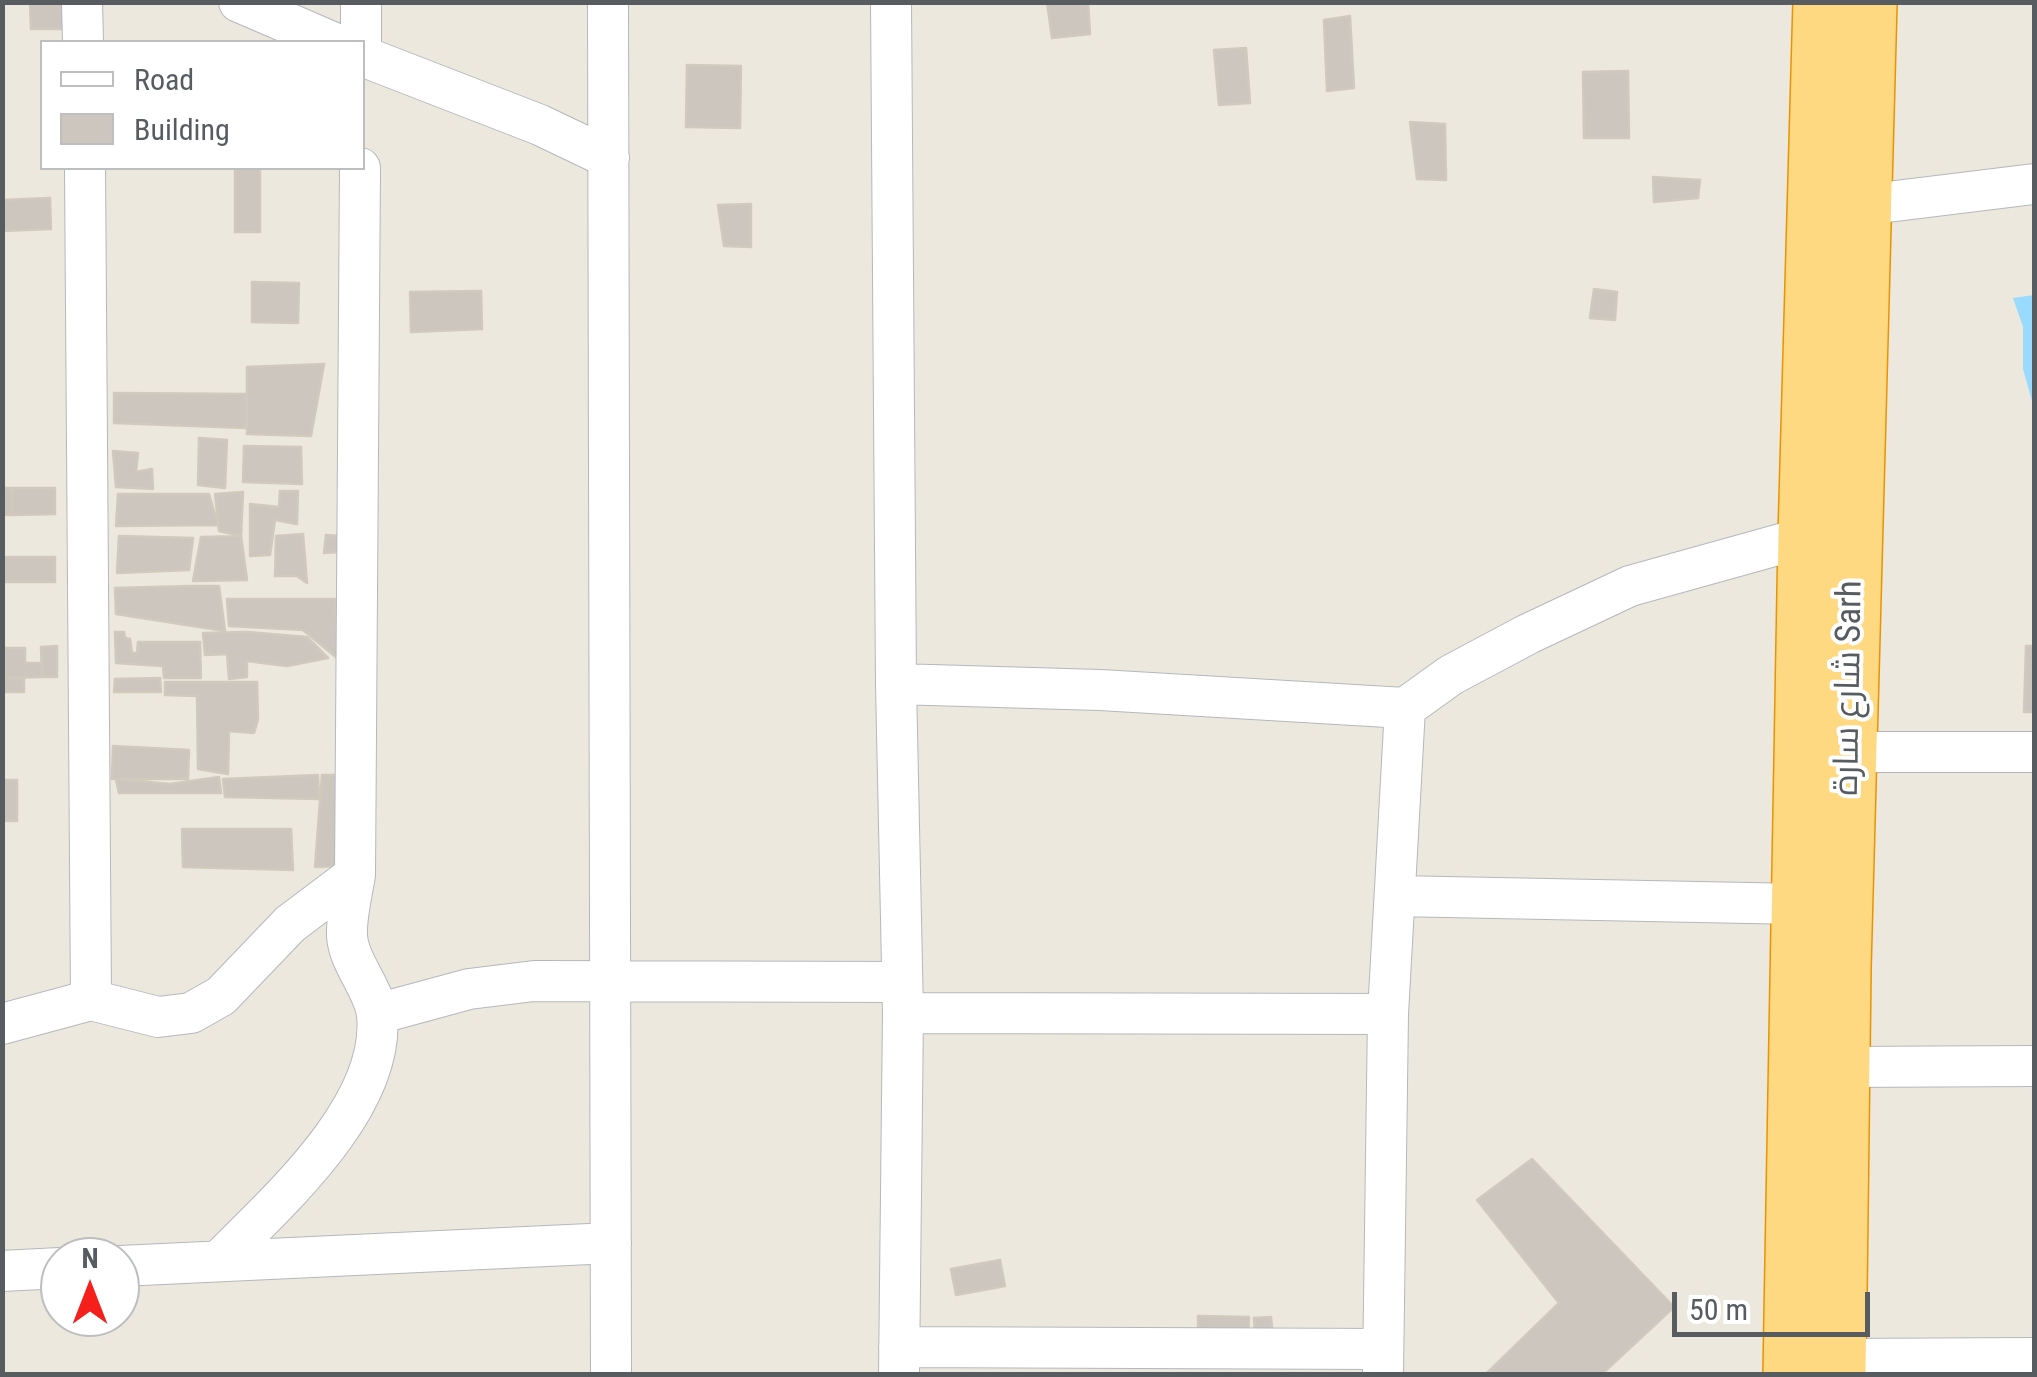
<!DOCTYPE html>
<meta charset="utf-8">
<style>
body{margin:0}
#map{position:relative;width:2037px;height:1377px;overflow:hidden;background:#ece8de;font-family:"Roboto Condensed",sans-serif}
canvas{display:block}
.frame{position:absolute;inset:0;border:5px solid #575c61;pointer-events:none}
.legend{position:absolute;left:40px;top:40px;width:325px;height:130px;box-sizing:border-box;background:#fff;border:2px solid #bcbec0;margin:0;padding:12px 18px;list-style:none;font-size:30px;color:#575c61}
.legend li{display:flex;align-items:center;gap:20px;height:50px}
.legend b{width:50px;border:2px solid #bcbec0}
.north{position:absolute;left:40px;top:1237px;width:100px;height:100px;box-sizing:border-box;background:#fff;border:2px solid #bcbec0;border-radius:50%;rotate:0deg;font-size:28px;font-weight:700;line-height:40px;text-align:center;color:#575c61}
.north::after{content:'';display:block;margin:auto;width:35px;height:45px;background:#f51f1b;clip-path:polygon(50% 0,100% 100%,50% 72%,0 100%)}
.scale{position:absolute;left:1672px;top:1292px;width:198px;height:45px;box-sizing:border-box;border:5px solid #575c61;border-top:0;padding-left:12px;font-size:30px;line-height:35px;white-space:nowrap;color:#575c61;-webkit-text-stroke:8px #fff;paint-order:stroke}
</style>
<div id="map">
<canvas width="2037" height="1377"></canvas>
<div class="frame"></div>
<ul class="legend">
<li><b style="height:12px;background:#fff"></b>Road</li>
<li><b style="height:28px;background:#ccc6bf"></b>Building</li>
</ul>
<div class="north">N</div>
<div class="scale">50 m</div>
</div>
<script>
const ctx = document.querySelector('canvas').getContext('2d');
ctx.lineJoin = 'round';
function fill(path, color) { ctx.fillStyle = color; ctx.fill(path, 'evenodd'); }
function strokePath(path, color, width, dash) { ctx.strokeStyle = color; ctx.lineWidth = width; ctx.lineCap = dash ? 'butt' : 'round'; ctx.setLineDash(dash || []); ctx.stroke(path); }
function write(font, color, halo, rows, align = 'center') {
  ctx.font = font + ' "Roboto Condensed",Cairo,sans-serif'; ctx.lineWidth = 8; ctx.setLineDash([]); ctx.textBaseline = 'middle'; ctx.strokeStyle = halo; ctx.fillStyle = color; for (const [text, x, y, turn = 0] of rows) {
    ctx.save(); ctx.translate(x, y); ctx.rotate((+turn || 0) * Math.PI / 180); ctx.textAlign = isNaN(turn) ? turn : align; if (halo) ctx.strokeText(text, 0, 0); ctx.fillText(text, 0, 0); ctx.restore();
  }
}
fill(new Path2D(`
 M 2034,295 L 2034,408 L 2023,369 L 2023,327 L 2013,298 Z`), '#9bdaff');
const building = new Path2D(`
 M 30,2 L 68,2 L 68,29 L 31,29 Z
 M 1047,2 L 1088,2 L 1090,34 L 1052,38 Z
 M 1350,16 L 1354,88 L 1327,91 L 1324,20 Z
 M 1246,48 L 1250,103 L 1219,105 L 1214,50 Z
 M 687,65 L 741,66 L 740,128 L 686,127 Z
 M 1628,71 L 1629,138 L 1584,138 L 1583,72 Z
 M 1410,122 L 1445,124 L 1446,180 L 1417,179 Z
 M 235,168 L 260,168 L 260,232 L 235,232 Z
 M 1653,177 L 1700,180 L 1698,198 L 1654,202 Z
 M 50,198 L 51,229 L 2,231 L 2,200 Z
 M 751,204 L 751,247 L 724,246 L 718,205 Z
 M 252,282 L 299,283 L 298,323 L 252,322 Z
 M 1594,289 L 1617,292 L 1615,320 L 1590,318 Z
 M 481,291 L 482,329 L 411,332 L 410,292 Z
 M 324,364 L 311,436 L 247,434 L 247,367 Z
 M 114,393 L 246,394 L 246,428 L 114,423 Z
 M 199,438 L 227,440 L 225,488 L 198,485 Z
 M 244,446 L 301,447 L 302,484 L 243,482 Z
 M 113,451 L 138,453 L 136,472 L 152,469 L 153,489 L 116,487 Z
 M 2,488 L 12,488 L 12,515 L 2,515 Z
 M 12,488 L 55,488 L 55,514 L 12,515 Z
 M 280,491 L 298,491 L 297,524 L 275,520 L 270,555 L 250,556 L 250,504 L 279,507 Z
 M 243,492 L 241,536 L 219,531 L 215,494 Z
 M 118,494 L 209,494 L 218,525 L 116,526 Z
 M 303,534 L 307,583 L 297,576 L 275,576 L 276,536 Z
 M 326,535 L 341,536 L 339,552 L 324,553 Z
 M 119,536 L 193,538 L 189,570 L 117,573 Z
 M 241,536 L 247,580 L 193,581 L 201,537 Z
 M 2,557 L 55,557 L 55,582 L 2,582 Z
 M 189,586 L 219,586 L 225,631 L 116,614 L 115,588 Z
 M 227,599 L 335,599 L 337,658 L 303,630 L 229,626 Z
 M 115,632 L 124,632 L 125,638 L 130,639 L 132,653 L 137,653 L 138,642 L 200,642 L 201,678 L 164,678 L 163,666 L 116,663 Z
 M 247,632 L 307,637 L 328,658 L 287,666 L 247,661 L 247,677 L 229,679 L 227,654 L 205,655 L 203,633 Z
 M 57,646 L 57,677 L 42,677 L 41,647 Z
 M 2026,646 L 2034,646 L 2034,712 L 2024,712 Z
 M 5,648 L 25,648 L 25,663 L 42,663 L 42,677 L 5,678 Z
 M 2,678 L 24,678 L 24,692 L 2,692 Z
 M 160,678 L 161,692 L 114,692 L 115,679 Z
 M 165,682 L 257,682 L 258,719 L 254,733 L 229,731 L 228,774 L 198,769 L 197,696 L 165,695 Z
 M 113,746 L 189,750 L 188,779 L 112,779 Z
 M 318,775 L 319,799 L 225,797 L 223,779 Z
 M 322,775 L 338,775 L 335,866 L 315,867 Z
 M 219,777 L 221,793 L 119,793 L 116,779 L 170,784 Z
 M 2,780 L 17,780 L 17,821 L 2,821 Z
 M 182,829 L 291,829 L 293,870 L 183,867 Z
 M 1532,1159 L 1674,1307 L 1602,1374 L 1486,1374 L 1559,1303 L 1477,1200 Z
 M 1000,1260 L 1005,1286 L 956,1295 L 951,1269 Z
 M 1198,1316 L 1249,1317 L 1248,1337 L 1198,1336 Z
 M 1271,1317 L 1273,1337 L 1255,1339 L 1254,1318 Z`);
fill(building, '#ccc6bf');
strokePath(building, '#d1c9bc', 2.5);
const minor = new Path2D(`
 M 82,2 L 83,42
 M 239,2 L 332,42
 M 361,2 L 361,42
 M 608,2 L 611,1374
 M 891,2 L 896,684 L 903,1013 L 899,1374
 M 362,56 L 540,125 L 609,158
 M 85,168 L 91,1000
 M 1863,205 L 2034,184
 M 896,684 L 1100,690 L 1405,708 L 1451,675 L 1528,634 L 1630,586 L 1806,537
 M 1848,752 L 2034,752
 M 1395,896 L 1799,904
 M 903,1013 L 1388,1014
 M 377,1014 L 469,989 L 534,981 L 901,982
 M 2,1024 L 91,1000 L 158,1017 L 191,1013 L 221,996 L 290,924 L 355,875
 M 1842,1067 L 2034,1066
 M 219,1261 C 277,1202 386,1107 377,1015 C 374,988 349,964 347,936 C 346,917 352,894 355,875 L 360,168
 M 120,1266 L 611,1243
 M 2,1271 L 60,1268
 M 899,1347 L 1383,1349
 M 1839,1359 L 2034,1358
 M 1383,1374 L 1388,1014 L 1405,708`);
const highway = new Path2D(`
 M 1791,1374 L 1806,537 L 1821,2
 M 1838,1374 L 1843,968 L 1869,2`);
strokePath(minor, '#b4b8bd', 42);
strokePath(highway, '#ea9300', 58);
strokePath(minor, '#fff', 40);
strokePath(highway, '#ffd882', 55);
write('35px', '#575c61', '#fff', [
 ["شارع سارة Sarh",1850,688,-89]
]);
</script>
